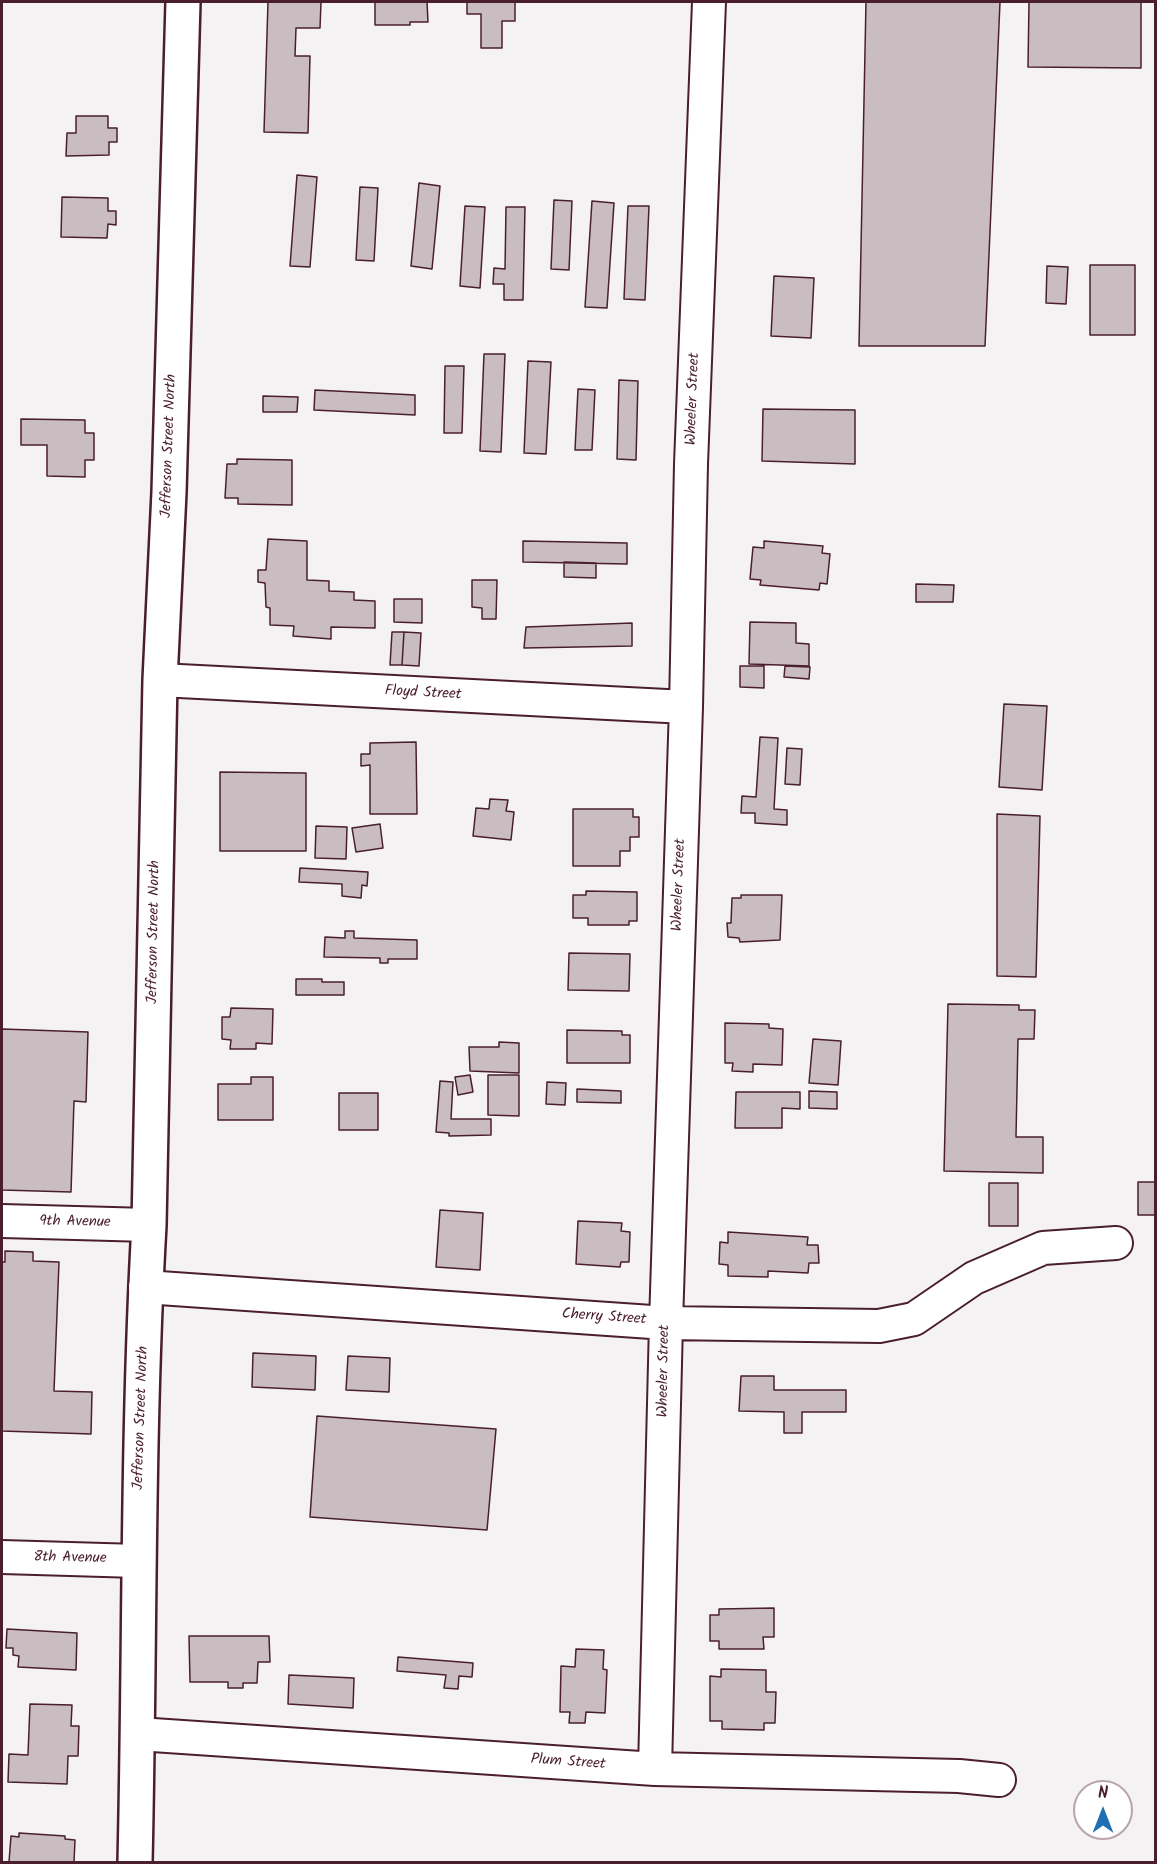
<!DOCTYPE html>
<style>
body{margin:0}
#map{position:relative;width:1157px;height:1864px;overflow:hidden;background:#f4f2f2;font-family:Kalam,sans-serif}
canvas{display:block}
.frame{position:absolute;inset:0;border:3px solid #4a1f2b;pointer-events:none}
.north{position:absolute;left:1073px;top:1780px;width:60px;height:60px;box-sizing:border-box;background:#fff;border:2px solid #b7a5aa;border-radius:50%;rotate:0deg;font-size:16px;font-weight:700;line-height:24px;text-align:center;color:#4a1f2b}
.north::after{content:'';display:block;margin:auto;width:21px;height:27px;background:#1f6fb2;clip-path:polygon(50% 0,100% 100%,50% 72%,0 100%)}
</style>
<div id="map">
<canvas width="1157" height="1864"></canvas>
<div class="frame"></div>
<div class="north">N</div>
</div>
<script>
const ctx = document.querySelector('canvas').getContext('2d');
ctx.lineJoin = 'round';
function fill(path, color) { ctx.fillStyle = color; ctx.fill(path, 'evenodd'); }
function strokePath(path, color, width, dash) { ctx.strokeStyle = color; ctx.lineWidth = width; ctx.lineCap = dash ? 'butt' : 'round'; ctx.setLineDash(dash || []); ctx.stroke(path); }
function write(font, color, halo, rows, align = 'center') {
  ctx.font = font + ' Kalam,sans-serif'; ctx.lineWidth = 4.5; ctx.setLineDash([]); ctx.textBaseline = 'middle'; ctx.strokeStyle = halo; ctx.fillStyle = color; for (const [text, x, y, turn = 0] of rows) {
    ctx.save(); ctx.translate(x, y); ctx.rotate((+turn || 0) * Math.PI / 180); ctx.textAlign = isNaN(turn) ? turn : align; if (halo) ctx.strokeText(text, 0, 0); ctx.fillText(text, 0, 0); ctx.restore();
  }
}
const building = new Path2D(`
 M 268,2 L 321,2 L 320,28 L 296,28 L 295,56 L 310,56 L 308,133 L 264,132 Z
 M 375,2 L 427,2 L 428,22 L 410,22 L 410,25 L 375,25 Z
 M 467,2 L 515,2 L 515,21 L 502,21 L 502,48 L 481,48 L 481,14 L 467,14 Z
 M 866,2 L 1000,2 L 985,346 L 859,346 Z
 M 1029,2 L 1141,2 L 1141,68 L 1028,67 Z
 M 76,116 L 108,116 L 108,128 L 117,128 L 117,142 L 109,142 L 109,155 L 66,156 L 67,133 L 76,133 Z
 M 297,175 L 317,177 L 310,267 L 290,266 Z
 M 419,183 L 440,186 L 432,269 L 411,266 Z
 M 360,187 L 378,188 L 374,261 L 356,260 Z
 M 62,197 L 108,198 L 108,211 L 116,211 L 116,225 L 108,224 L 107,238 L 61,237 Z
 M 554,200 L 572,201 L 569,270 L 551,269 Z
 M 592,201 L 614,203 L 607,308 L 585,307 Z
 M 465,206 L 485,207 L 480,288 L 460,286 Z
 M 628,206 L 649,206 L 645,300 L 624,299 Z
 M 506,207 L 525,207 L 523,300 L 504,300 L 504,284 L 493,284 L 494,268 L 505,269 Z
 M 1090,265 L 1135,265 L 1135,335 L 1090,335 Z
 M 1047,266 L 1068,267 L 1066,304 L 1046,303 Z
 M 774,276 L 814,278 L 811,338 L 771,336 Z
 M 484,354 L 505,354 L 501,452 L 480,451 Z
 M 528,361 L 551,362 L 546,454 L 524,453 Z
 M 445,366 L 464,366 L 462,433 L 444,433 Z
 M 619,380 L 638,381 L 636,460 L 617,459 Z
 M 578,389 L 595,390 L 592,450 L 575,450 Z
 M 315,390 L 415,395 L 415,415 L 314,410 Z
 M 263,396 L 298,397 L 297,412 L 263,412 Z
 M 763,409 L 855,410 L 855,464 L 762,461 Z
 M 21,419 L 85,420 L 85,433 L 94,433 L 94,460 L 85,460 L 85,477 L 47,476 L 47,445 L 21,445 Z
 M 237,459 L 292,460 L 292,505 L 238,504 L 238,498 L 225,498 L 227,464 L 237,464 Z
 M 268,539 L 307,541 L 307,580 L 329,581 L 329,591 L 354,592 L 354,600 L 375,601 L 375,628 L 331,627 L 331,639 L 293,636 L 294,626 L 270,625 L 270,608 L 266,607 L 265,583 L 258,582 L 258,570 L 266,570 Z
 M 523,541 L 627,543 L 627,564 L 523,562 Z
 M 764,541 L 823,546 L 822,553 L 830,554 L 827,584 L 820,583 L 819,590 L 760,585 L 761,580 L 750,579 L 753,547 L 764,548 Z
 M 564,562 L 596,563 L 596,578 L 564,577 Z
 M 472,580 L 497,580 L 496,619 L 482,619 L 482,608 L 472,607 Z
 M 916,584 L 954,585 L 953,602 L 916,602 Z
 M 394,599 L 422,599 L 422,623 L 394,622 Z
 M 750,622 L 796,623 L 796,643 L 809,644 L 809,666 L 749,664 Z
 M 632,623 L 632,646 L 524,648 L 526,627 Z
 M 392,632 L 404,632 L 402,665 L 390,665 Z
 M 404,632 L 421,633 L 419,666 L 402,665 Z
 M 740,666 L 764,666 L 764,688 L 740,687 Z
 M 785,666 L 810,667 L 809,679 L 784,677 Z
 M 1004,704 L 1047,706 L 1042,790 L 999,787 Z
 M 760,737 L 778,738 L 774,809 L 787,810 L 787,825 L 755,823 L 755,813 L 741,813 L 742,796 L 756,797 Z
 M 416,742 L 417,814 L 370,814 L 370,765 L 361,766 L 361,754 L 370,754 L 370,743 Z
 M 787,748 L 802,749 L 800,785 L 785,784 Z
 M 220,772 L 306,773 L 306,851 L 220,851 Z
 M 490,799 L 508,800 L 506,811 L 514,812 L 511,840 L 473,836 L 476,808 L 489,809 Z
 M 573,809 L 633,809 L 633,817 L 639,817 L 639,837 L 630,837 L 630,851 L 620,851 L 620,866 L 573,866 Z
 M 997,814 L 1040,816 L 1036,977 L 997,976 Z
 M 380,824 L 383,848 L 356,852 L 352,828 Z
 M 316,826 L 347,827 L 346,859 L 315,858 Z
 M 300,868 L 368,872 L 367,886 L 362,885 L 361,898 L 342,896 L 342,884 L 299,882 Z
 M 586,891 L 637,892 L 637,921 L 629,921 L 629,925 L 588,925 L 588,918 L 573,918 L 573,895 L 586,895 Z
 M 741,895 L 782,895 L 780,940 L 740,942 L 739,938 L 728,937 L 727,923 L 731,923 L 732,898 L 741,898 Z
 M 345,931 L 354,931 L 354,938 L 417,940 L 417,959 L 388,959 L 388,963 L 380,963 L 380,958 L 324,957 L 325,937 L 345,938 Z
 M 569,953 L 630,954 L 629,991 L 568,990 Z
 M 296,979 L 322,979 L 322,982 L 344,982 L 344,995 L 296,995 Z
 M 948,1004 L 1019,1005 L 1019,1010 L 1035,1010 L 1034,1039 L 1018,1039 L 1016,1137 L 1043,1137 L 1043,1173 L 944,1171 Z
 M 231,1008 L 273,1009 L 272,1044 L 256,1043 L 256,1049 L 230,1049 L 231,1040 L 222,1039 L 222,1017 L 230,1017 Z
 M 725,1023 L 769,1024 L 769,1028 L 783,1029 L 782,1065 L 753,1064 L 753,1072 L 732,1071 L 733,1063 L 725,1063 Z
 M 2,1029 L 88,1032 L 86,1102 L 74,1101 L 71,1192 L 2,1190 Z
 M 567,1030 L 622,1031 L 622,1035 L 630,1035 L 630,1063 L 567,1063 Z
 M 813,1039 L 841,1041 L 838,1085 L 809,1083 Z
 M 499,1042 L 519,1043 L 519,1073 L 470,1071 L 469,1047 L 499,1047 Z
 M 470,1075 L 473,1092 L 458,1095 L 455,1077 Z
 M 488,1075 L 519,1075 L 519,1116 L 488,1115 Z
 M 251,1077 L 273,1077 L 273,1120 L 218,1120 L 218,1084 L 251,1084 Z
 M 440,1081 L 453,1082 L 451,1119 L 491,1119 L 491,1135 L 449,1136 L 449,1133 L 436,1132 Z
 M 547,1082 L 566,1083 L 565,1105 L 546,1104 Z
 M 577,1089 L 621,1091 L 621,1103 L 577,1102 Z
 M 809,1091 L 837,1092 L 837,1109 L 809,1108 Z
 M 736,1092 L 800,1092 L 800,1109 L 782,1108 L 782,1128 L 735,1128 Z
 M 339,1093 L 378,1093 L 378,1130 L 339,1130 Z
 M 1138,1182 L 1156,1182 L 1156,1215 L 1138,1215 Z
 M 989,1183 L 1018,1183 L 1018,1226 L 989,1226 Z
 M 440,1210 L 483,1213 L 480,1270 L 436,1267 Z
 M 578,1221 L 622,1223 L 621,1231 L 630,1232 L 629,1262 L 621,1262 L 620,1267 L 576,1264 Z
 M 728,1232 L 808,1237 L 807,1245 L 818,1245 L 819,1263 L 809,1263 L 808,1273 L 768,1271 L 768,1277 L 728,1276 L 728,1265 L 719,1264 L 720,1242 L 728,1243 Z
 M 5,1251 L 33,1252 L 33,1261 L 59,1262 L 54,1391 L 92,1392 L 91,1434 L 2,1431 L 2,1262 L 5,1262 Z
 M 253,1353 L 316,1356 L 315,1390 L 252,1387 Z
 M 348,1356 L 390,1358 L 389,1392 L 346,1390 Z
 M 741,1376 L 774,1376 L 774,1390 L 846,1390 L 846,1412 L 802,1412 L 802,1433 L 784,1433 L 784,1412 L 739,1411 Z
 M 317,1416 L 496,1429 L 487,1530 L 310,1517 Z
 M 774,1608 L 774,1637 L 763,1637 L 764,1649 L 719,1649 L 719,1641 L 710,1641 L 710,1615 L 719,1615 L 719,1609 Z
 M 7,1629 L 77,1633 L 76,1670 L 18,1667 L 19,1656 L 13,1655 L 13,1648 L 6,1648 Z
 M 189,1636 L 269,1636 L 270,1662 L 258,1662 L 257,1683 L 243,1683 L 243,1688 L 228,1688 L 228,1682 L 190,1682 Z
 M 576,1649 L 604,1650 L 603,1669 L 607,1670 L 605,1713 L 586,1712 L 585,1723 L 569,1723 L 570,1712 L 560,1712 L 561,1666 L 575,1667 Z
 M 398,1657 L 473,1663 L 472,1677 L 459,1676 L 458,1689 L 444,1688 L 446,1675 L 397,1671 Z
 M 721,1669 L 766,1670 L 766,1692 L 776,1692 L 775,1723 L 764,1723 L 764,1730 L 722,1729 L 722,1721 L 710,1721 L 710,1676 L 721,1677 Z
 M 289,1675 L 354,1678 L 353,1708 L 288,1704 Z
 M 30,1704 L 72,1705 L 71,1726 L 79,1726 L 78,1756 L 68,1756 L 67,1784 L 8,1782 L 9,1754 L 28,1755 Z
 M 19,1833 L 65,1836 L 65,1839 L 75,1840 L 74,1862 L 9,1862 L 11,1836 L 19,1837 Z`);
fill(building, '#cabdc1');
strokePath(building, '#4a1f2b', 1.5);
const minor = new Path2D(`
 M 160,680 L 686,707
 M 2,1221 L 149,1225
 M 145,1287 L 666,1323 L 879,1326 L 914,1319 L 974,1278 L 1043,1248 L 1116,1243
 M 2,1557 L 138,1561
 M 138,1734 L 655,1769 L 959,1776 L 999,1780
 M 655,1769 L 666,1323 L 686,707 L 691,464 L 709,2`);
const secondary = new Path2D(`
 M 135,1862 C 140,1650 137,1437 149,1225 L 160,680 L 169,492 L 183,2`);
strokePath(minor, '#4a1f2b', 36);
strokePath(secondary, '#4a1f2b', 38);
strokePath(minor, '#fff', 32);
strokePath(secondary, '#fff', 33);
write('15px', '#4a1f2b', '#fff', [
 ["Wheeler Street",694,399,-88],
 ["Jefferson Street North",170,446,-88],
 ["Floyd Street",423,694,3],
 ["Wheeler Street",680,885,-88],
 ["Jefferson Street North",155,932,-89],
 ["9th Avenue",75,1223,1],
 ["Cherry Street",604,1318,4],
 ["Wheeler Street",665,1371,-89],
 ["Jefferson Street North",142,1418,-88],
 ["8th Avenue",70,1559,1],
 ["Plum Street",568,1763,4]
]);
</script>
